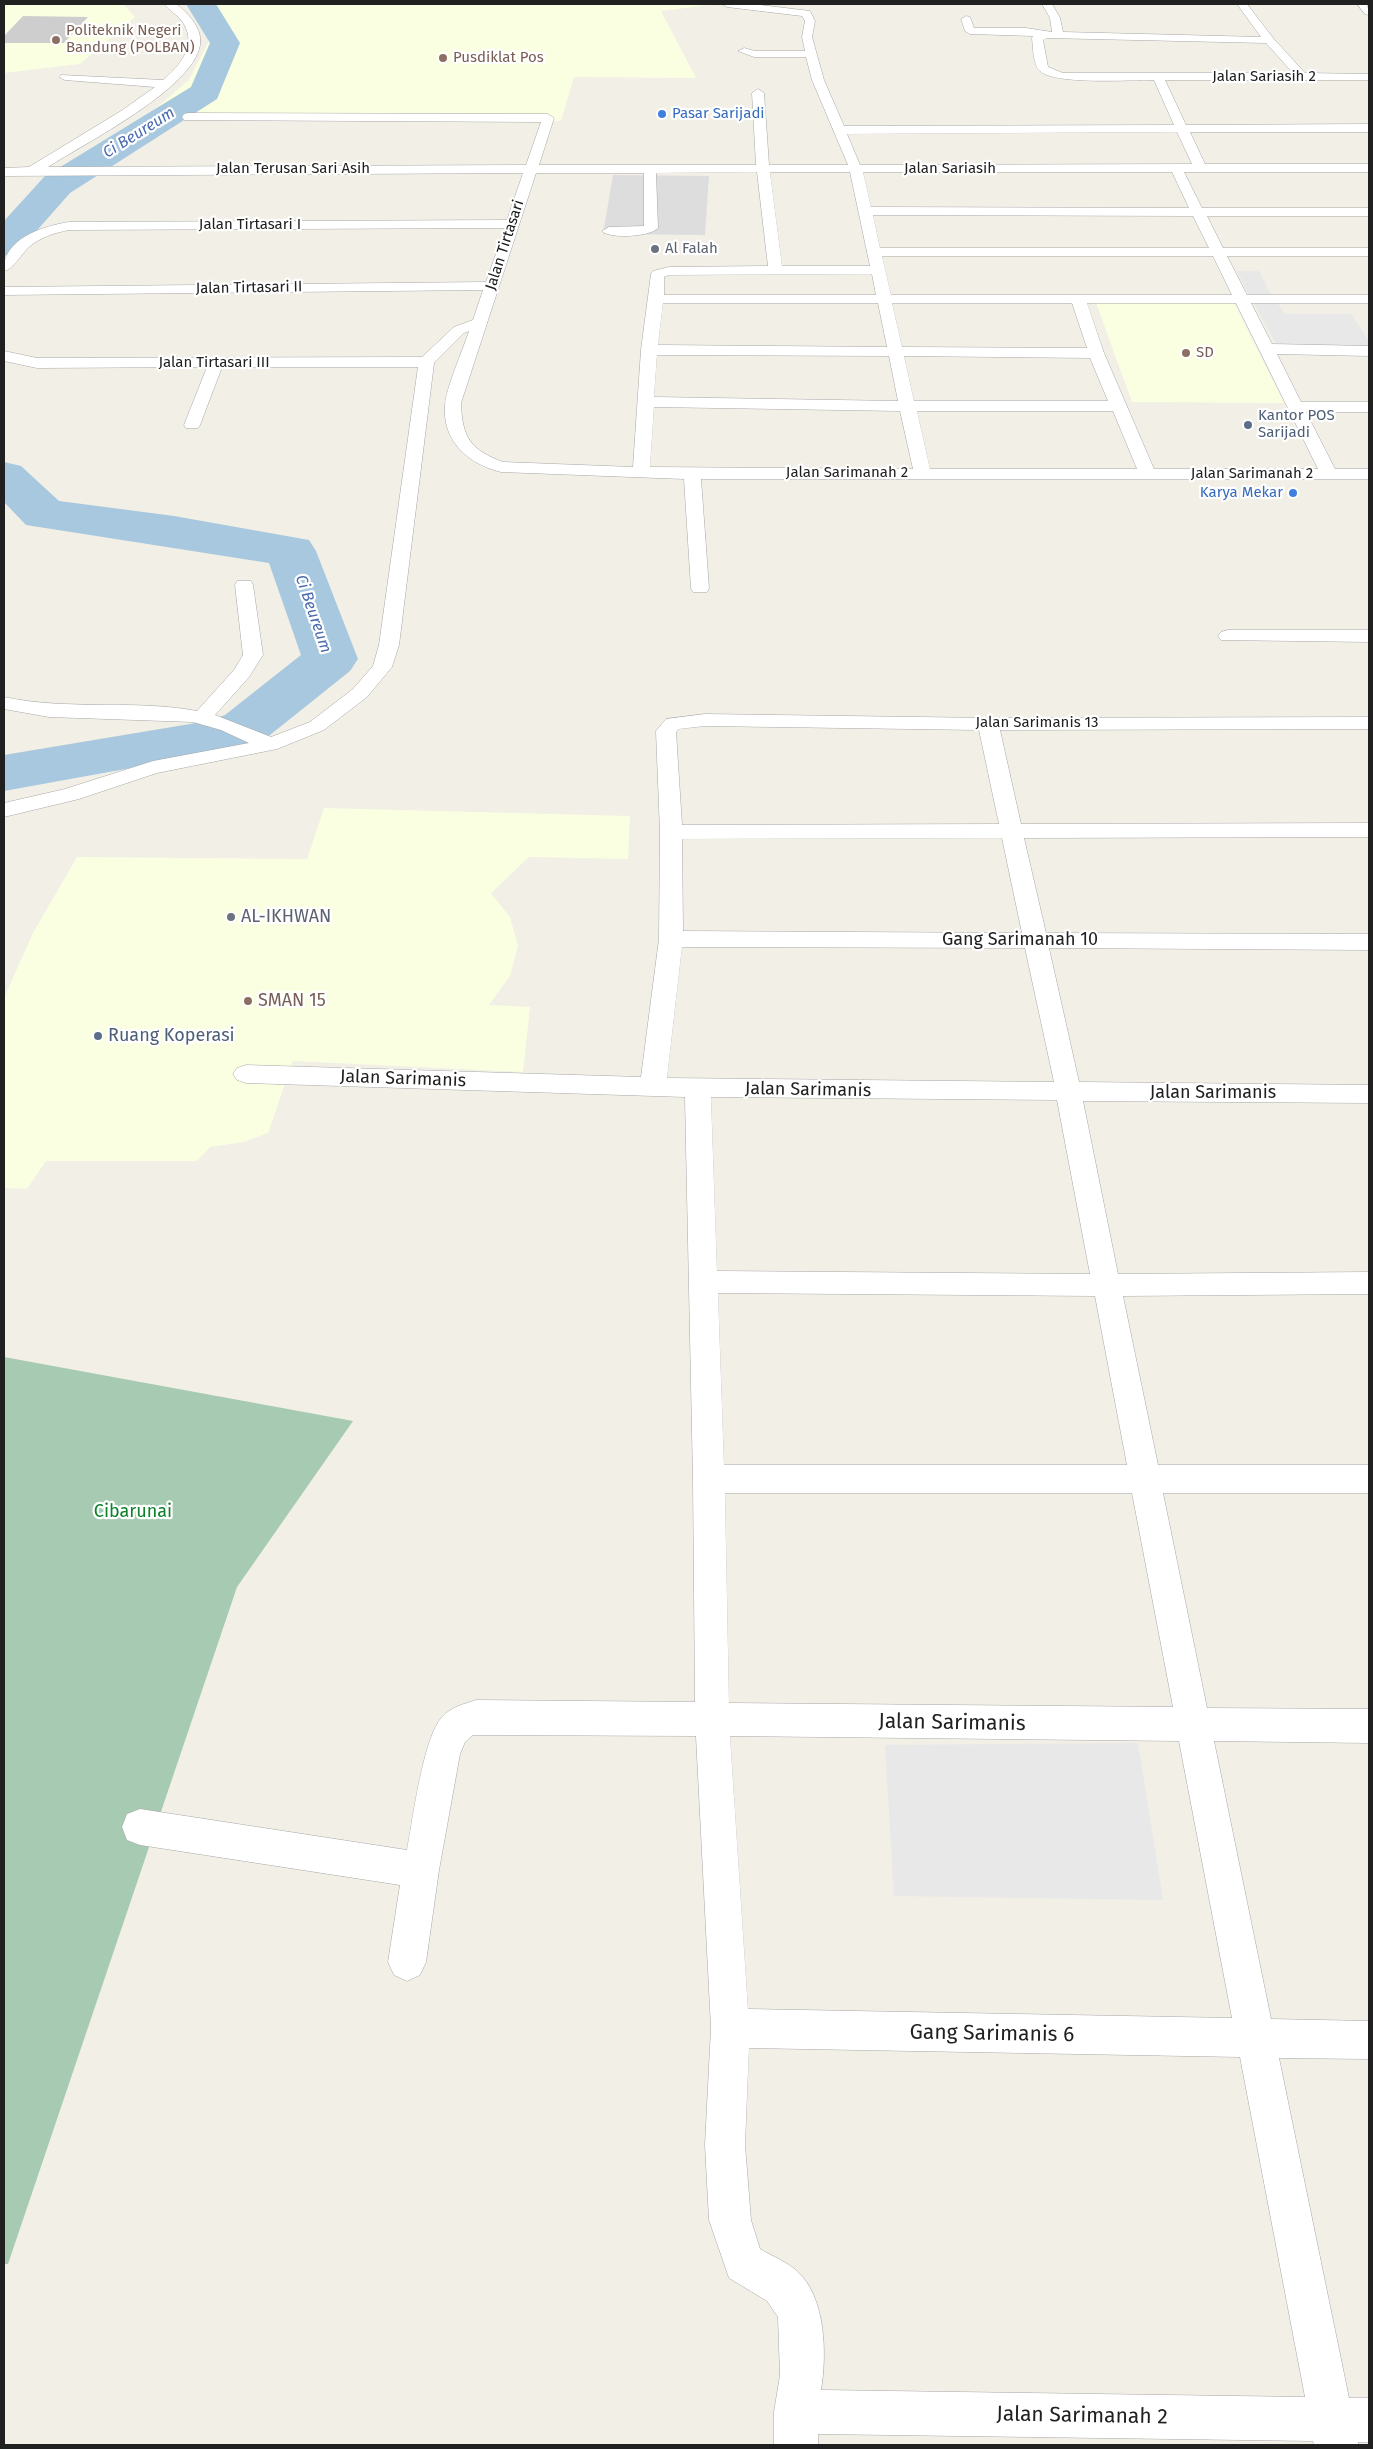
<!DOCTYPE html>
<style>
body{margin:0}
#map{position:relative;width:1373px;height:2449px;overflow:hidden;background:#f1efe6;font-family:"Fira Sans",sans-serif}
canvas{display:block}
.frame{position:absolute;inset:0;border:5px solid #202020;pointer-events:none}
</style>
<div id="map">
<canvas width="1373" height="2449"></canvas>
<div class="frame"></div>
</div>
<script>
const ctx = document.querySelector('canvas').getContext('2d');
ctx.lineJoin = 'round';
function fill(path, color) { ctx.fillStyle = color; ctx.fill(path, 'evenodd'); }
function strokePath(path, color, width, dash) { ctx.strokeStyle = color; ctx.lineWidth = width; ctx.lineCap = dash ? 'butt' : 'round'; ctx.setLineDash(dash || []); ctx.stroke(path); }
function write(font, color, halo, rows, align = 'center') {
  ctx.font = font + ' "Fira Sans",sans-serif'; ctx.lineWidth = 4.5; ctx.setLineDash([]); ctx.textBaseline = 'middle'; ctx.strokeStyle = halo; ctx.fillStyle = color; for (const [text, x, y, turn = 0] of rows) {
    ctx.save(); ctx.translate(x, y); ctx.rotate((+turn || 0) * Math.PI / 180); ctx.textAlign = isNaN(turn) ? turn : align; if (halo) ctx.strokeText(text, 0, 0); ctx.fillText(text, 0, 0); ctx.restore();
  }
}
fill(new Path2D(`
 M 613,175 L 709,176 L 705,235 L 603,234 Z`), '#dedddd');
fill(new Path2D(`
 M 4,4 L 123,4 L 135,17 L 80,64 L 4,73 Z
 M 188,4 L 717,4 L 661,11 L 696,78 L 574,77 L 561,121 L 148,115 L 189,80 L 210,39 L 196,10 Z
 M 1096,303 L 1234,303 L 1284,403 L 1132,402 Z
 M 324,808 L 630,816 L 628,859 L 529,857 L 491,893 L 510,917 L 518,946 L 510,976 L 489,1005 L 530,1007 L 523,1072 L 293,1061 L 268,1133 L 244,1142 L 210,1147 L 197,1161 L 46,1161 L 27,1189 L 4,1188 L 4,998 L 33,933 L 77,857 L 307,859 Z`), '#faffe1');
fill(new Path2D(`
 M 23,16 L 88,17 L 64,43 L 4,43 L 4,36 Z`), '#cecece');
fill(new Path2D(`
 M 4,1357 L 353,1421 L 237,1587 L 8,2264 L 4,2264 Z`), '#a7cab3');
fill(new Path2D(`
 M 1237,271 L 1259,271 L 1271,295 L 1249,295 Z
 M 1253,302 L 1277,302 L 1285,314 L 1351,314 L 1369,341 L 1369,347 L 1278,347 Z
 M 1138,1743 L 1163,1900 L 894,1896 L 885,1745 Z`), '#e8e8e8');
fill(new Path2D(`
 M 186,4 L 216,4 L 240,43 L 217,99 L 70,193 L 18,252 L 4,256 L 4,221 L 44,177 L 191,87 L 210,43 Z
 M 4,462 L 21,466 L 59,501 L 174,516 L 309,540 L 316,551 L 358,659 L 350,671 L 265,739 L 241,748 L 4,791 L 4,755 L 208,721 L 225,715 L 301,655 L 269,563 L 26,525 L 4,502 Z`), '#a7c8de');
const minor = new Path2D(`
 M 164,4 L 176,4 C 187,12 203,28 200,45 C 193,89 85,143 48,167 L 526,165 L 541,122 L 184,120 L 182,117 L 184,114 L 188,113 L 548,114 L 554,118 L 539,165 L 756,165 L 752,93 L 758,89 L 764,93 L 769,165 L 848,165 L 812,80 L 806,57 L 754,57 L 738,51 L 744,48 L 755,51 L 805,51 L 802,37 L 805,21 L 802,16 L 727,7 L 722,4 L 752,4 L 810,11 L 815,21 L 812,37 L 824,80 L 844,126 L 1174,125 L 1154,80 C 1132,80 1054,85 1040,71 C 1033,65 1033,47 1032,38 L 1033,36 L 970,34 L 965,31 L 961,19 L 966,16 L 970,17 L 974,28 L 1026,28 L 1052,32 L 1050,18 L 1042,4 L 1052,4 L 1060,18 L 1063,32 L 1261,37 L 1237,4 L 1247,4 L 1273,38 L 1305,73 L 1369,74 L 1369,80 L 1165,80 L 1186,125 L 1369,124 L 1369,132 L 1190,132 L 1205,164 L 1369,164 L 1369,172 L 1184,172 L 1202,208 L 1369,208 L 1369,216 L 1207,216 L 1223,248 L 1369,248 L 1369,256 L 1227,256 L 1247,295 L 1369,295 L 1369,303 L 1251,303 L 1272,344 L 1369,346 L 1369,356 L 1277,354 L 1301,402 L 1369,402 L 1369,412 L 1306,412 L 1335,469 L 1369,469 L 1369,479 L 701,479 L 709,588 L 707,592 L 693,592 L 691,588 L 684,479 L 501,472 C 468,464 442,441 445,405 C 446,388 463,350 469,331 L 464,333 L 434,363 L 399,645 L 392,667 L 367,697 L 324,730 L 277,749 L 157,773 L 79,799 L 4,817 L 4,803 L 65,789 L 153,761 L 249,743 L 221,730 L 193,722 L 49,717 L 4,709 L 4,697 C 70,711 133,699 197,711 L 234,670 L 243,655 L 235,585 L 237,581 L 251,581 L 253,585 L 263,655 L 249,677 L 215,715 L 271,737 L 310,722 L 353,689 L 373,666 L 379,645 L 418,367 L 222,367 L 200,425 L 198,428 L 186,428 L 184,425 L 207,367 L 37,368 L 4,361 L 4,351 L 37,358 L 422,357 L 454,327 L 473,320 L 483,290 L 4,295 L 4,287 L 486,282 L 505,228 L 69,230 C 54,233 41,237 29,247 C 21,254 14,269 4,271 C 2,239 43,226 69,222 L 507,220 L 523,173 L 4,176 L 4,168 L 29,167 L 121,111 L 155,87 L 65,80 L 59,77 L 61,75 L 163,80 C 181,65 199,43 181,20 C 176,14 169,10 164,4 ZM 1047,38 L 1266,43 L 1293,73 L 1063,73 L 1048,67 L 1043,40 ZM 1177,132 L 1192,164 L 860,165 L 847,134 ZM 757,172 L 768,266 L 669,267 L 653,271 L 651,274 L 641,350 L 633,467 L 503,462 C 471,450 462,438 461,403 L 536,173 L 644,173 L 644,226 L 609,227 L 602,231 C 609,239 650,237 658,228 L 656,173 ZM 770,172 L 850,172 L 870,266 L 782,266 ZM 863,172 L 1172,172 L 1189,208 L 871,207 ZM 873,215 L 1193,216 L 1209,248 L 880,248 ZM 882,256 L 1213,256 L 1232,295 L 891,295 ZM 872,274 L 876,295 L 664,295 L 664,277 L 669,275 ZM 663,303 L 878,303 L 887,347 L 658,345 ZM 892,303 L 1072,303 L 1087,348 L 902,347 ZM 1087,303 L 1236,303 L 1318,469 L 1154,469 L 1104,353 ZM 657,355 L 889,356 L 898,401 L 654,397 ZM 904,356 L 1090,358 L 1108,401 L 914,401 ZM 654,407 L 900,411 L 913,469 L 650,467 ZM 917,411 L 1113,411 L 1137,469 L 930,469 Z
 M 1357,4 L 1367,4 L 1369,15 L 1365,14 Z
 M 1228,630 L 1369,630 L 1369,642 L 1221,640 L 1218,636 L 1221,632 Z
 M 705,714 L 988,718 L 1369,717 L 1369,729 L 1000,730 L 1021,824 L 1369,823 L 1369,837 L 1024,838 L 1046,933 L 1369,934 L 1369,950 L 1049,948 L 1079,1082 L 1369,1085 L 1369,1103 L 1083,1101 L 1118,1274 L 1369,1272 L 1369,1294 L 1123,1296 L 1158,1465 L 1369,1465 L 1369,1493 L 1163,1493 L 1207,1708 L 1369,1709 L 1369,1743 L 1214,1741 L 1271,2019 L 1369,2021 L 1369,2059 L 1279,2058 L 1349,2398 L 1369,2398 L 1369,2442 L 1358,2442 L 1358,2445 L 1314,2445 L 1313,2441 L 818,2434 L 818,2445 L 774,2445 L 774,2412 L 780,2375 L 778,2317 L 767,2301 L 729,2278 L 709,2220 L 705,2145 L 711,2028 L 696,1736 L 473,1735 L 465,1742 L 460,1754 L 439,1870 L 426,1962 L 420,1975 L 407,1981 L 394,1975 L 388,1962 L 400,1885 L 140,1845 L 127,1840 L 122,1827 L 127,1814 L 140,1809 L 407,1850 C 413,1819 423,1738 442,1717 C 451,1707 464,1704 476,1700 L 695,1702 L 693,1479 L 685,1097 L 246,1083 L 237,1080 L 233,1074 L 237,1068 L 246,1065 L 641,1077 L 659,939 L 660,832 L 656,731 L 666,719 ZM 705,726 L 979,730 L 999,824 L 682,825 L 676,732 L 679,729 ZM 1002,838 L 1022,933 L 683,931 L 682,839 ZM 682,947 L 1025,948 L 1054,1082 L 667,1078 ZM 711,1097 L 1057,1100 L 1090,1274 L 717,1271 ZM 718,1293 L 1095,1296 L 1127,1465 L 724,1465 ZM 725,1493 L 1132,1493 L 1173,1707 L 729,1703 ZM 730,1736 L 1179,1741 L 1232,2018 L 748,2009 ZM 749,2048 L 1240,2057 L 1305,2397 L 821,2390 C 827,2355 826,2297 797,2271 C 787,2262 772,2256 760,2249 L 751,2220 L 745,2145 Z`);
strokePath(minor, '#a7a7a7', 1);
fill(minor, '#fff');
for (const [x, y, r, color] of [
 [56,40,5,"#8d6e63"],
 [443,58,5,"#8d6e63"],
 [662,114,5,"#3f7fe0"],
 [655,249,5,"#6b7280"],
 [1186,353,5,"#8d6e63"],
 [1248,425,5,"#5c6f8a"],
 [1293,493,5,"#3f7fe0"],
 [231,917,5,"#6b7280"],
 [248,1001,5,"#8d6e63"],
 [98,1036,5,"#5c6f8a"]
]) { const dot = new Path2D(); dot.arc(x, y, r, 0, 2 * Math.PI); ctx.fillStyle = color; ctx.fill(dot); strokePath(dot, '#fff', 2); }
write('15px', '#785e54', '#fff', [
 ["Politeknik Negeri",66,31],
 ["Bandung (POLBAN)",66,48],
 ["Pusdiklat Pos",453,58],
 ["SD",1196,353]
], 'left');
write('15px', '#202020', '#fff', [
 ["Jalan Sariasih 2",1264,77],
 ["Jalan Terusan Sari Asih",293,169],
 ["Jalan Sariasih",950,169],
 ["Jalan Tirtasari I",250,225],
 ["Jalan Tirtasari",505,245,-72],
 ["Jalan Tirtasari II",249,288,-1],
 ["Jalan Tirtasari III",214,363],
 ["Jalan Sarimanah 2",847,473],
 ["Jalan Sarimanah 2",1252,474],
 ["Jalan Sarimanis 13",1037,723]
]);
write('15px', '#366cbe', '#fff', [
 ["Pasar Sarijadi",672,114],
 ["Karya Mekar",1283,493,"right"]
], 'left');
write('15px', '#5b616d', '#fff', [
 ["Al Falah",665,249]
], 'left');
write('15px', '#4e5e75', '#fff', [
 ["Kantor POS",1258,416],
 ["Sarijadi",1258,433]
], 'left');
write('italic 16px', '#4b6cb1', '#fff', [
 ["Ci Beureum",139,133,-32],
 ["Ci Beureum",313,614,71]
]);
write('18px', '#5b616d', '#fff', [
 ["AL-IKHWAN",241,917]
], 'left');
write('18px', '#202020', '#fff', [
 ["Gang Sarimanah 10",1020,940],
 ["Jalan Sarimanis",403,1079,2],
 ["Jalan Sarimanis",808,1090,1],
 ["Jalan Sarimanis",1213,1093]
]);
write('18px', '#785e54', '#fff', [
 ["SMAN 15",258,1001]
], 'left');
write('18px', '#4e5e75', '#fff', [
 ["Ruang Koperasi",108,1036]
], 'left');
write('18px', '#0b812a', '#fff', [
 ["Cibarunai",133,1512]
]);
write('21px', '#202020', '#fff', [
 ["Jalan Sarimanis",952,1723,1],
 ["Gang Sarimanis 6",992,2034,1],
 ["Jalan Sarimanah 2",1082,2416,1]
]);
</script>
